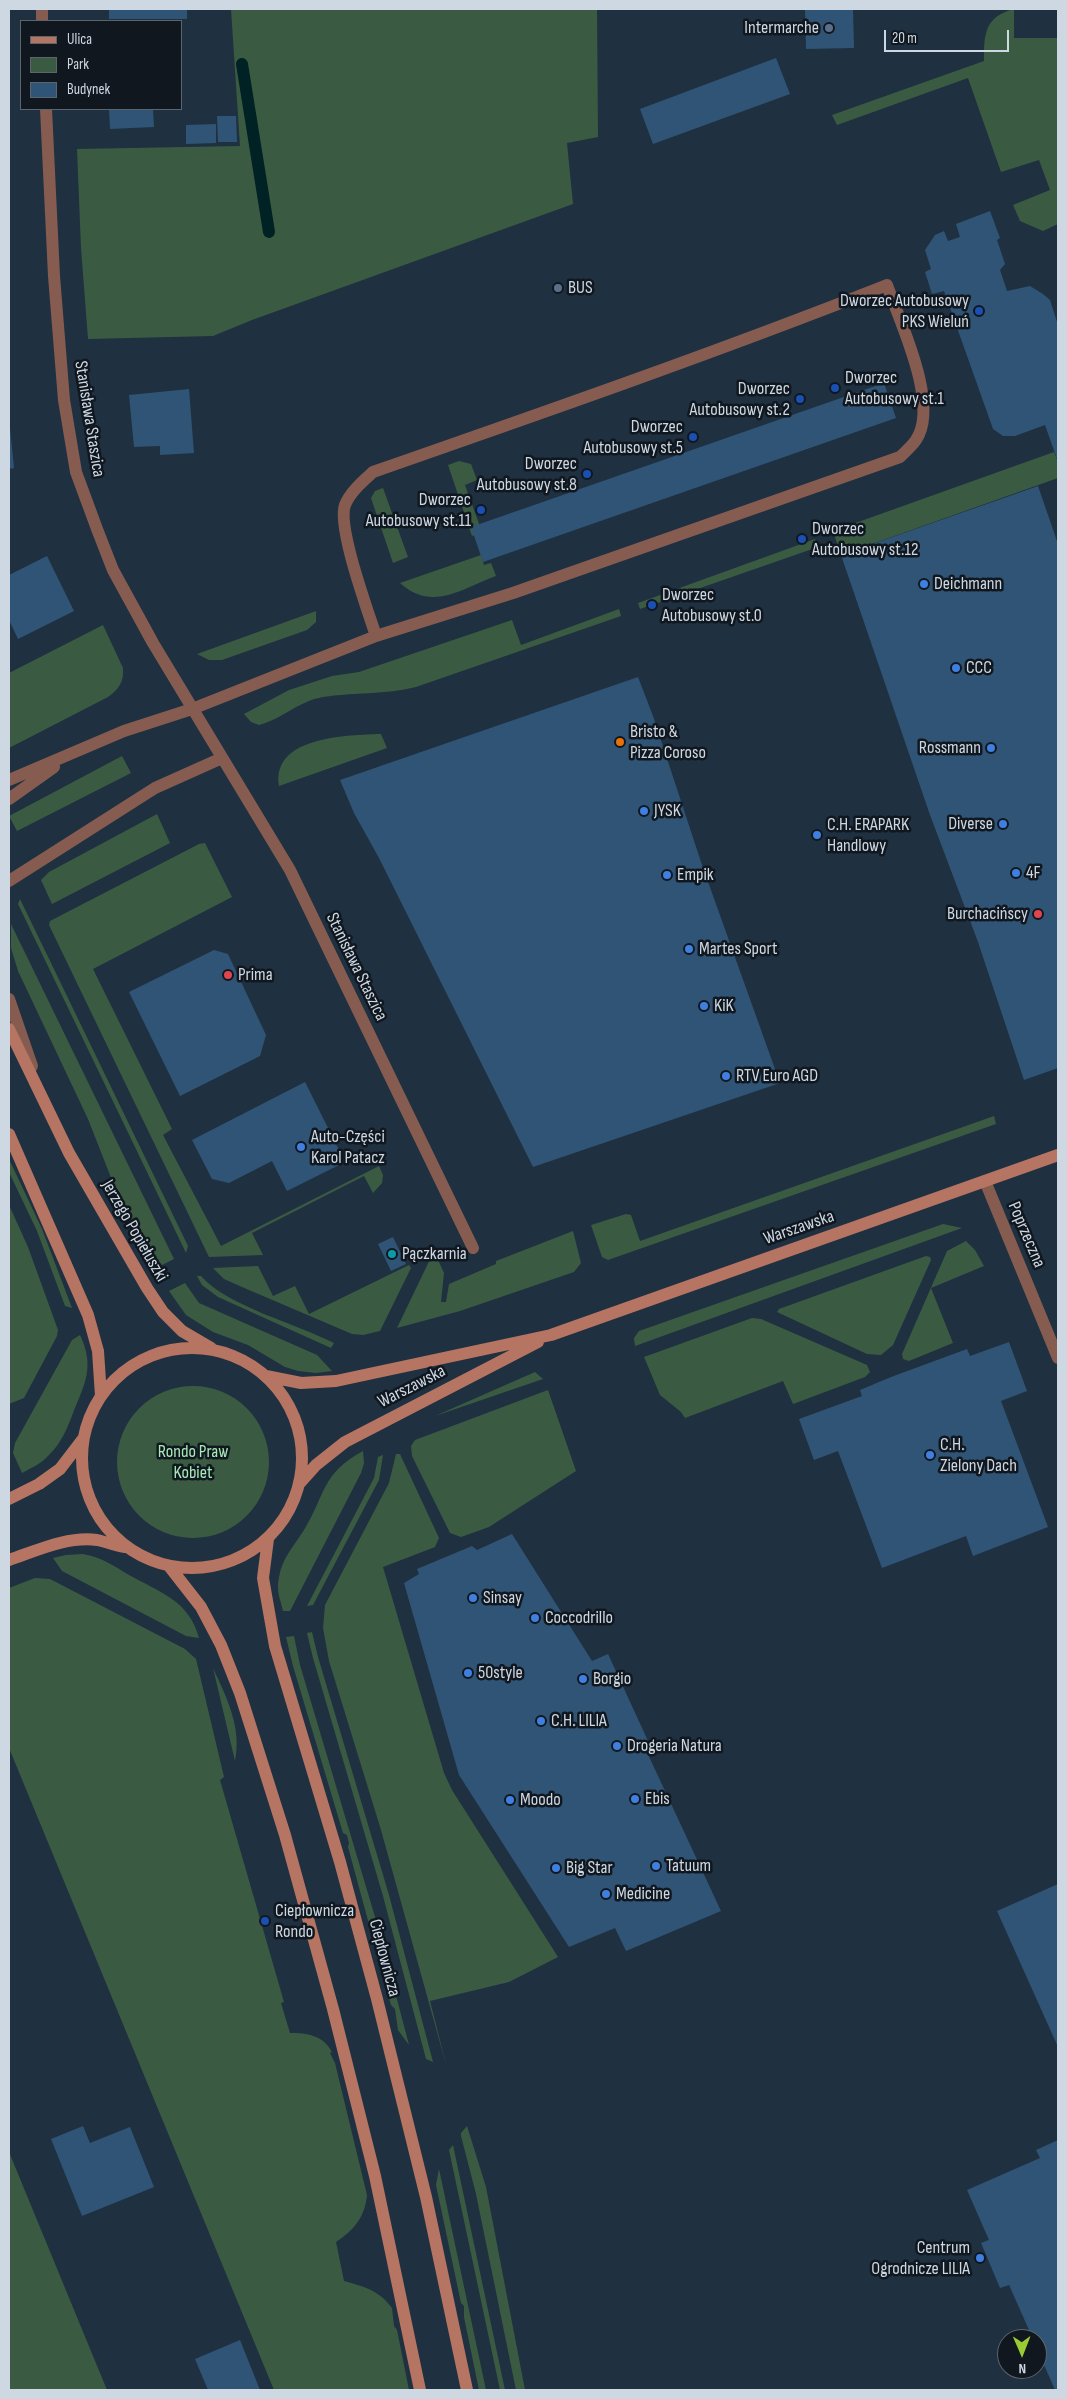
<!DOCTYPE html>
<meta charset="utf-8">
<style>
body{margin:0}
#map{position:relative;width:1067px;height:2399px;overflow:hidden;background:#1f3040;font-family:"Sofia Sans Condensed",sans-serif}
canvas{display:block}
.frame{position:absolute;inset:0;border:10px solid #cdd8e3;pointer-events:none}
.legend{position:absolute;left:20px;top:20px;width:162px;height:90px;box-sizing:border-box;background:#10171f;border:1px solid #5c646d;margin:0;padding:6px 9px;list-style:none;font-size:15px;color:#cdd8e3}
.legend li{display:flex;align-items:center;gap:10px;height:25px}
.legend b{width:25px;border:1px solid #5c646d}
.north{position:absolute;left:997px;top:2329px;width:50px;height:50px;box-sizing:border-box;background:#10171f;border:1px solid #5c646d;border-radius:50%;rotate:179deg;font-size:14px;font-weight:700;line-height:20px;text-align:center;color:#cdd8e3}
.north::after{content:'';display:block;margin:auto;width:18px;height:22px;background:#9bcb33;clip-path:polygon(50% 0,100% 100%,50% 72%,0 100%)}
.scale{position:absolute;left:884px;top:30px;width:125px;height:22px;box-sizing:border-box;border:2px solid #cdd8e3;border-top:0;padding-left:6px;font-size:15px;line-height:18px;white-space:nowrap;color:#cdd8e3;-webkit-text-stroke:4px #10171f;paint-order:stroke}
</style>
<div id="map">
<canvas width="1067" height="2399"></canvas>
<div class="frame"></div>
<ul class="legend">
<li><b style="height:6px;background:#b67463"></b>Ulica</li>
<li><b style="height:14px;background:#3a5b42"></b>Park</li>
<li><b style="height:14px;background:#305475"></b>Budynek</li>
</ul>
<div class="north">N</div>
<div class="scale">20 m</div>
</div>
<script>
const ctx = document.querySelector('canvas').getContext('2d');
ctx.lineJoin = 'round';
function fill(path, color) { ctx.fillStyle = color; ctx.fill(path, 'evenodd'); }
function strokePath(path, color, width, dash) { ctx.strokeStyle = color; ctx.lineWidth = width; ctx.lineCap = dash ? 'butt' : 'round'; ctx.setLineDash(dash || []); ctx.stroke(path); }
function write(font, color, halo, rows, align = 'center') {
  ctx.font = font + ' "Sofia Sans Condensed",sans-serif'; ctx.lineWidth = 5; ctx.setLineDash([]); ctx.textBaseline = 'middle'; ctx.strokeStyle = halo; ctx.fillStyle = color; for (const [text, x, y, turn = 0] of rows) {
    ctx.save(); ctx.translate(x, y); ctx.rotate((+turn || 0) * Math.PI / 180); ctx.textAlign = isNaN(turn) ? turn : align; if (halo) ctx.strokeText(text, 0, 0); ctx.fillText(text, 0, 0); ctx.restore();
  }
}
fill(new Path2D(`
 M 231,9 L 597,9 L 598,137 L 567,143 L 573,204 L 252,320 L 213,336 L 88,339 L 81,248 L 77,149 L 240,146 Z
 M 1014,9 L 1014,38 L 1058,38 L 1058,224 L 1043,231 L 1020,221 L 1013,205 L 1050,190 L 1039,160 L 1001,172 L 968,78 L 837,125 L 832,115 L 984,61 C 984,35 984,17 1014,9 Z
 M 1054,452 L 1058,462 L 1058,478 L 841,555 L 833,531 Z
 M 459,461 L 471,464 L 477,480 L 465,485 L 482,532 L 472,536 L 448,465 Z
 M 383,488 L 408,557 L 393,563 L 371,498 L 375,491 Z
 M 815,539 L 818,547 L 640,609 L 638,603 Z
 M 481,555 L 484,565 L 491,563 L 496,576 C 461,589 432,612 400,583 Z
 M 619,609 L 621,616 L 416,687 C 385,695 354,692 323,697 C 299,701 282,719 259,725 L 251,722 L 244,714 L 289,690 L 332,676 L 359,672 L 512,620 L 521,645 Z
 M 316,611 L 316,622 L 307,630 L 222,660 L 209,660 L 197,654 Z
 M 103,625 L 123,668 C 124,682 119,689 108,697 L 9,748 L 9,673 Z
 M 381,734 L 387,748 L 279,786 C 271,736 349,735 381,734 Z
 M 122,756 L 131,773 L 17,831 L 9,816 Z
 M 157,814 L 170,843 L 52,904 L 41,880 L 49,872 Z
 M 205,843 L 232,897 L 93,969 L 172,1129 L 163,1135 L 221,1246 L 379,1166 L 383,1175 L 382,1183 L 373,1193 L 364,1176 L 252,1233 L 263,1255 L 209,1257 L 49,925 L 50,921 L 199,844 Z
 M 20,899 L 188,1246 L 186,1253 L 18,904 Z
 M 11,924 L 174,1259 L 154,1269 L 132,1231 L 88,1119 L 18,971 L 11,948 Z
 M 994,1116 L 996,1124 L 608,1260 L 602,1257 L 591,1225 L 626,1214 L 631,1215 L 640,1241 Z
 M 9,1159 L 42,1229 L 72,1308 L 65,1306 L 37,1231 L 9,1172 Z
 M 9,1205 L 28,1247 L 58,1330 L 57,1336 L 24,1398 L 9,1404 Z
 M 943,1224 L 962,1228 L 635,1346 L 634,1338 L 639,1331 Z
 M 573,1231 L 581,1263 L 574,1272 L 460,1311 L 397,1328 L 434,1251 L 444,1273 L 441,1302 L 446,1302 L 449,1284 L 496,1264 L 496,1261 Z
 M 966,1241 L 975,1250 L 984,1266 L 931,1288 L 953,1343 L 909,1361 L 903,1359 L 902,1354 L 947,1251 Z
 M 926,1256 L 930,1257 L 931,1260 L 893,1345 L 881,1355 L 867,1354 L 777,1312 L 779,1309 Z
 M 409,1265 L 411,1268 L 380,1331 L 363,1335 L 352,1334 L 242,1287 L 224,1279 L 213,1268 L 258,1266 L 273,1296 L 295,1286 L 309,1314 Z
 M 197,1276 L 201,1276 C 227,1306 297,1324 334,1343 L 331,1348 L 218,1297 L 202,1285 Z
 M 185,1283 L 199,1303 L 317,1355 L 332,1371 L 316,1373 L 298,1371 L 285,1367 L 248,1345 L 213,1332 L 186,1315 L 169,1291 Z
 M 752,1318 L 761,1319 L 867,1365 L 870,1372 L 865,1377 L 793,1404 L 783,1381 L 685,1418 L 681,1412 L 660,1395 L 644,1357 Z
 M 80,1335 C 95,1367 85,1383 73,1413 C 67,1429 61,1444 48,1456 C 41,1464 31,1468 22,1473 L 13,1453 L 15,1443 L 72,1340 Z
 M 535,1372 L 543,1379 L 435,1416 Z
 M117 1462a76 76 0 1 1 152 0a76 76 0 1 1-152 0Z
 M 548,1390 L 576,1471 L 489,1527 L 461,1537 L 450,1533 L 412,1456 L 411,1446 L 415,1440 Z
 M 363,1451 L 364,1463 L 361,1473 L 290,1611 L 283,1611 C 280,1598 276,1592 279,1577 C 282,1558 294,1546 304,1530 C 326,1494 321,1474 363,1451 Z
 M 396,1454 L 400,1454 L 439,1538 L 435,1547 L 383,1567 L 444,1773 L 452,1790 L 558,1957 L 509,1982 L 430,2001 L 447,2068 L 381,1830 L 329,1661 L 323,1628 L 325,1605 L 389,1483 Z
 M 383,1455 L 379,1480 L 313,1605 L 307,1606 L 374,1478 L 378,1457 Z
 M 83,1554 C 101,1557 114,1566 129,1575 C 159,1592 189,1600 199,1638 L 186,1636 L 62,1571 L 53,1558 L 66,1555 Z
 M 35,1578 L 50,1579 L 185,1649 L 196,1659 L 224,1777 L 220,1780 L 284,2002 L 281,2003 L 290,2033 C 307,2033 323,2035 332,2052 L 330,2053 L 335,2063 L 367,2195 C 365,2217 354,2230 336,2242 L 344,2281 C 363,2286 380,2291 392,2308 L 394,2326 L 397,2330 L 409,2390 L 274,2390 L 9,1748 L 9,1588 Z
 M 312,1632 L 318,1657 L 389,1895 L 433,2062 L 426,2059 L 383,1896 L 313,1658 L 307,1633 Z
 M 294,1636 L 300,1665 L 378,1927 L 409,2045 L 398,2030 L 395,2009 L 391,2005 L 348,1847 L 349,1843 L 347,1835 L 343,1833 L 293,1666 L 286,1637 Z
 M 213,1668 C 227,1698 242,1728 235,1761 Z
 M 467,2126 L 486,2187 L 525,2390 L 516,2390 L 476,2194 L 461,2136 L 461,2133 Z
 M 453,2145 L 505,2390 L 500,2390 L 449,2150 Z
 M 9,2152 L 107,2390 L 9,2390 Z
 M 439,2169 L 486,2390 L 479,2390 L 464,2317 L 464,2306 L 461,2303 L 436,2185 Z`), '#3a5b42');
strokePath(new Path2D(`
 M 242,64 L 269,232`), '#002224', 12);
fill(new Path2D(`
 M 109,9 L 187,9 L 187,19 L 109,19 Z
 M 805,9 L 853,9 L 854,48 L 806,49 Z
 M 776,58 L 790,94 L 653,144 L 640,109 Z
 M 109,109 L 153,109 L 154,127 L 110,129 Z
 M 217,116 L 236,116 L 237,142 L 218,142 Z
 M 216,124 L 216,143 L 186,144 L 186,125 Z
 M 990,211 L 1000,238 L 997,240 L 1005,264 L 1000,270 L 1007,291 L 1030,286 L 1043,294 L 1050,300 L 1058,325 L 1058,462 L 1045,425 L 1015,436 L 1003,436 L 993,429 L 944,291 L 932,294 L 925,272 L 931,269 L 925,250 L 935,235 L 944,231 L 948,241 L 960,237 L 956,224 Z
 M 884,383 L 896,418 L 483,562 L 471,527 Z
 M 189,389 L 194,453 L 160,455 L 160,446 L 134,447 L 129,395 Z
 M 9,418 L 14,468 L 9,469 Z
 M 1038,486 L 1058,544 L 1058,1068 L 1024,1080 L 978,942 L 930,815 L 841,555 Z
 M 47,556 L 74,611 L 18,639 L 9,620 L 9,575 Z
 M 638,677 L 653,716 L 702,865 L 780,1083 L 533,1167 L 379,858 L 354,813 L 340,780 Z
 M 214,950 L 228,954 L 266,1035 L 260,1056 L 180,1096 L 129,992 Z
 M 305,1082 L 345,1162 L 287,1191 L 272,1161 L 229,1183 L 212,1179 L 192,1140 Z
 M 393,1237 L 406,1264 L 391,1271 L 378,1244 Z
 M 1009,1342 L 1027,1391 L 1001,1401 L 1048,1527 L 973,1556 L 966,1536 L 882,1568 L 838,1451 L 814,1460 L 799,1419 L 862,1396 L 860,1390 L 891,1377 L 967,1349 L 970,1356 Z
 M 512,1534 L 592,1661 L 608,1654 L 649,1743 L 645,1748 L 721,1911 L 626,1951 L 615,1928 L 569,1947 L 459,1775 L 404,1583 L 419,1574 L 417,1569 L 472,1546 L 477,1550 Z
 M 1058,1884 L 1058,2047 L 997,1911 Z
 M 83,2126 L 90,2143 L 130,2127 L 154,2187 L 82,2216 L 51,2139 Z
 M 1058,2140 L 1058,2390 L 1055,2390 L 1037,2349 L 1037,2339 L 1033,2339 L 1009,2285 L 1000,2288 L 981,2243 L 989,2240 L 967,2190 L 1040,2158 L 1036,2150 Z
 M 240,2340 L 260,2390 L 208,2390 L 195,2359 Z`), '#305475');
strokePath(new Path2D(`
 M 192,709 L 376,636 L 513,593 L 900,457 C 905,452 912,446 916,440 C 940,405 900,322 887,285 C 717,352 545,412 373,472 C 363,481 350,492 345,505 C 337,527 368,611 376,636`), '#865c51', 12);
strokePath(new Path2D(`
 M 42,9 L 42,21
 M 46,109 L 54,276 L 64,400 L 76,472 L 97,529 L 113,570 L 153,643 L 290,870 L 473,1248
 M 9,780 L 124,731 L 192,709
 M 9,799 L 54,767
 M 9,881 L 155,788 L 222,758
 M 9,999 L 32,1066
 M 985,1181 L 1058,1358`), '#865c51', 12);
strokePath(new Path2D(`
 M 9,1029 L 69,1153 L 147,1288 L 163,1312 L 182,1331 L 211,1348
 M 9,1134 L 88,1315 L 98,1351 L 101,1396
 M82 1458a110 110 0 1 1 220 0a110 110 0 1 1-220 0Z
 M 266,1376 L 301,1383 L 336,1381 L 551,1335 L 1058,1155
 M 299,1484 L 316,1465 L 345,1442 L 538,1342
 M 9,1499 L 39,1484 L 60,1469 L 83,1439
 M 268,1539 L 263,1578 L 275,1646 L 340,1862 L 377,1999 L 426,2197 L 467,2390
 M 9,1560 C 36,1551 67,1536 97,1540 C 106,1542 115,1545 124,1547
 M 169,1566 L 201,1607 L 221,1645 L 240,1693 L 285,1835 L 333,2009 L 375,2176 L 420,2390`), '#b67463', 12);
for (const [x, y, r, color] of [
 [829,28,5,"#5c6f8a"],
 [558,288,5,"#5c6f8a"],
 [979,311,5,"#1a4fb4"],
 [835,388,5,"#1a4fb4"],
 [800,399,5,"#1a4fb4"],
 [693,437,5,"#1a4fb4"],
 [587,474,5,"#1a4fb4"],
 [481,510,5,"#1a4fb4"],
 [802,539,5,"#1a4fb4"],
 [924,584,5,"#3f7fe0"],
 [652,605,5,"#1a4fb4"],
 [956,668,5,"#3f7fe0"],
 [620,742,5,"#e8710a"],
 [991,748,5,"#3f7fe0"],
 [644,811,5,"#3f7fe0"],
 [1003,824,5,"#3f7fe0"],
 [817,835,5,"#3f7fe0"],
 [1016,873,5,"#3f7fe0"],
 [667,875,5,"#3f7fe0"],
 [1038,914,5,"#e0444e"],
 [689,949,5,"#3f7fe0"],
 [228,975,5,"#e0444e"],
 [704,1006,5,"#3f7fe0"],
 [726,1076,5,"#3f7fe0"],
 [301,1147,5,"#3f7fe0"],
 [392,1254,5,"#0f9aa8"],
 [930,1455,5,"#3f7fe0"],
 [473,1598,5,"#3f7fe0"],
 [535,1618,5,"#3f7fe0"],
 [468,1673,5,"#3f7fe0"],
 [583,1679,5,"#3f7fe0"],
 [541,1721,5,"#3f7fe0"],
 [617,1746,5,"#3f7fe0"],
 [635,1799,5,"#3f7fe0"],
 [510,1800,5,"#3f7fe0"],
 [656,1866,5,"#3f7fe0"],
 [556,1868,5,"#3f7fe0"],
 [606,1894,5,"#3f7fe0"],
 [265,1921,5,"#1a4fb4"],
 [980,2258,5,"#3f7fe0"]
]) { const dot = new Path2D(); dot.arc(x, y, r, 0, 2 * Math.PI); ctx.fillStyle = color; ctx.fill(dot); strokePath(dot, '#10171f', 2); }
write('18px', '#cdd8e3', '#10171f', [
 ["Intermarche",819,28,"right"],
 ["BUS",568,288],
 ["Dworzec Autobusowy",969,301,"right"],
 ["PKS Wieluń",969,322,"right"],
 ["Dworzec",845,378],
 ["Autobusowy st.1",845,399],
 ["Dworzec",790,389,"right"],
 ["Autobusowy st.2",790,410,"right"],
 ["Dworzec",683,427,"right"],
 ["Autobusowy st.5",683,448,"right"],
 ["Dworzec",577,464,"right"],
 ["Autobusowy st.8",577,485,"right"],
 ["Dworzec",471,500,"right"],
 ["Autobusowy st.11",471,521,"right"],
 ["Dworzec",812,529],
 ["Autobusowy st.12",812,550],
 ["Deichmann",934,584],
 ["Dworzec",662,595],
 ["Autobusowy st.0",662,616],
 ["CCC",966,668],
 ["Bristo &",630,732],
 ["Pizza Coroso",630,753],
 ["Rossmann",981,748,"right"],
 ["JYSK",654,811],
 ["Diverse",993,824,"right"],
 ["C.H. ERAPARK",827,825],
 ["Handlowy",827,846],
 ["4F",1026,873],
 ["Empik",677,875],
 ["Burchacińscy",1028,914,"right"],
 ["Martes Sport",699,949],
 ["Prima",238,975],
 ["KiK",714,1006],
 ["RTV Euro AGD",736,1076],
 ["Auto-Części",311,1137],
 ["Karol Patacz",311,1158],
 ["Pączkarnia",402,1254],
 ["C.H.",940,1445],
 ["Zielony Dach",940,1466],
 ["Sinsay",483,1598],
 ["Coccodrillo",545,1618],
 ["50style",478,1673],
 ["Borgio",593,1679],
 ["C.H. LILIA",551,1721],
 ["Drogeria Natura",627,1746],
 ["Ebis",645,1799],
 ["Moodo",520,1800],
 ["Tatuum",666,1866],
 ["Big Star",566,1868],
 ["Medicine",616,1894],
 ["Ciepłownicza",275,1911],
 ["Rondo",275,1932],
 ["Centrum",970,2248,"right"],
 ["Ogrodnicze LILIA",970,2269,"right"]
], 'left');
write('18px', '#cdd8e3', '#10171f', [
 ["Stanisława Staszica",89,419,81],
 ["Stanisława Staszica",356,967,64],
 ["Warszawska",799,1228,-19],
 ["Jerzego Popiełuszki",134,1231,60],
 ["Poprzeczna",1026,1235,67],
 ["Warszawska",412,1387,-27],
 ["Ciepłownicza",384,1958,75]
]);
write('18px', '#a7eab6', '#10171f', [
 ["Rondo Praw",193,1452],
 ["Kobiet",193,1473]
]);
</script>
